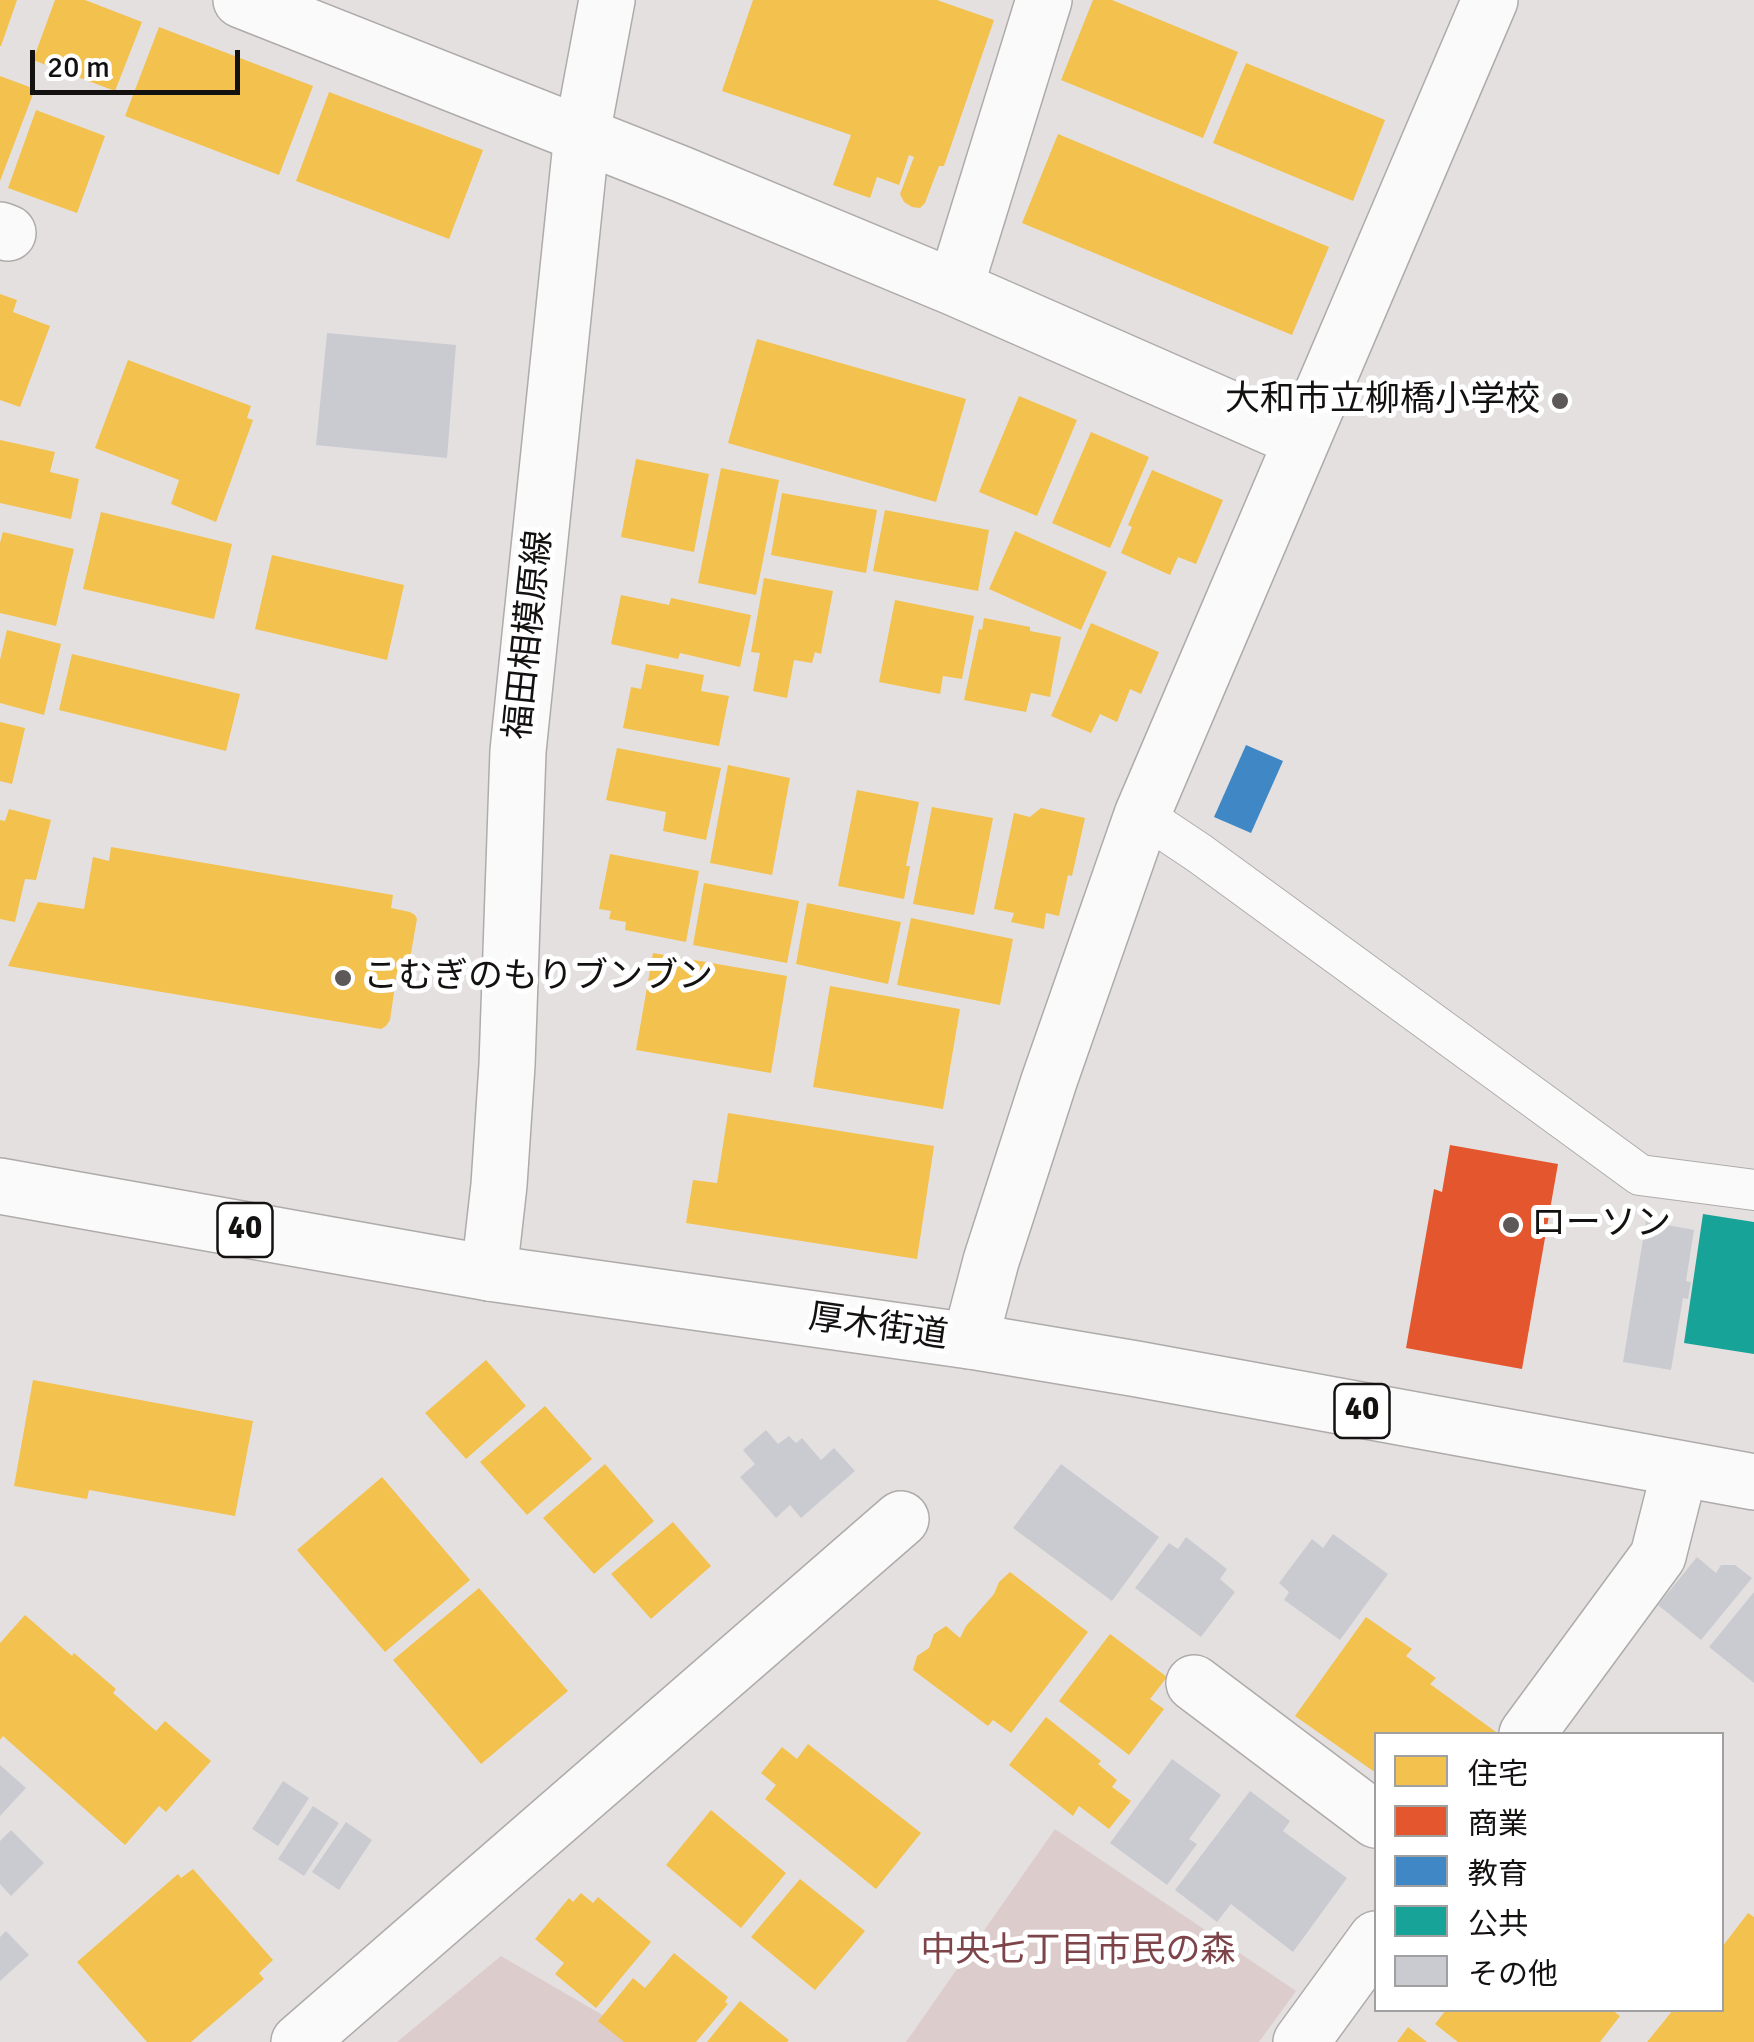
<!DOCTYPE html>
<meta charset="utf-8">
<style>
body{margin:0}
#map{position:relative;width:1754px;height:2042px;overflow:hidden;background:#e5e0e0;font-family:Signika,"Noto Sans JP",sans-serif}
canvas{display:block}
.legend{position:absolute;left:1374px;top:1732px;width:350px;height:280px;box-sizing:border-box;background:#fff;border:2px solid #a1a0a0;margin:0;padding:12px 18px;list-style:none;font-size:30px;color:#141111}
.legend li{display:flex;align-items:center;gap:20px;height:50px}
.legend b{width:50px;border:2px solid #a1a0a0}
.scale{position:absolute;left:30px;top:50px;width:210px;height:45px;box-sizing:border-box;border:5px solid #141111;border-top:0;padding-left:12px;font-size:30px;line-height:35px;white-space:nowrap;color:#141111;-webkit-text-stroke:8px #fff;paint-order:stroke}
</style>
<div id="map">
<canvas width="1754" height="2042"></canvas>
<ul class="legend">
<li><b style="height:28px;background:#f2c14e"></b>住宅</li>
<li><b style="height:28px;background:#e4572e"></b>商業</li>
<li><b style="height:28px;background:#3f88c5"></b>教育</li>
<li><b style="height:28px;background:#17a398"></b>公共</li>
<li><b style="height:28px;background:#c9cbd1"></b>その他</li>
</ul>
<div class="scale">20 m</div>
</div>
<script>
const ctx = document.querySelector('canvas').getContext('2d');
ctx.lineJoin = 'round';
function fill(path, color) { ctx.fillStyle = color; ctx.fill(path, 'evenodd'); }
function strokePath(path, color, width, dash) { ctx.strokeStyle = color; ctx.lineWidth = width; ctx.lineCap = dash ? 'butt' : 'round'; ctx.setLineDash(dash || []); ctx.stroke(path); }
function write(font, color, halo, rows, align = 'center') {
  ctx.font = font + ' Signika,"Noto Sans JP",sans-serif'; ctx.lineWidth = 10; ctx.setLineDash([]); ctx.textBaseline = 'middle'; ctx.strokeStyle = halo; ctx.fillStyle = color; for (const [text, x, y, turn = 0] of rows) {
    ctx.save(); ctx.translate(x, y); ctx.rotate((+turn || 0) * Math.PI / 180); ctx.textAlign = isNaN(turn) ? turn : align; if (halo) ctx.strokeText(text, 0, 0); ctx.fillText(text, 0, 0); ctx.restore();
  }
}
fill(new Path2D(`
 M 1055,1829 L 1296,1991 L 1259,2042 L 906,2042 Z
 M 501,1956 L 649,2042 L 397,2042 Z`), '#dcc');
fill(new Path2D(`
 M 0,0 L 17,0 L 1,46 L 0,46 Z
 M 55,0 L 85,0 L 142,22 L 115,91 L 33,60 Z
 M 753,0 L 937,0 L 994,20 L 944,166 L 939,166 L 925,203 L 920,208 L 912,207 L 904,202 L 900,194 L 914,157 L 909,155 L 899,185 L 877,177 L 870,198 L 833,185 L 851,135 L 722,91 Z
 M 1093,0 L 1112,0 L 1238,52 L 1203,138 L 1061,80 Z
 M 159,27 L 313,86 L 279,175 L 125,116 Z
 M 1246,63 L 1385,120 L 1353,201 L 1213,143 Z
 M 0,76 L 35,89 L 0,181 Z
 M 329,92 L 483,150 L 449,239 L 296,181 Z
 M 36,110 L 105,136 L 77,213 L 8,188 Z
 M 1058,134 L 1329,247 L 1292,335 L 1022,223 Z
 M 0,294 L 17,300 L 13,312 L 50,326 L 20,407 L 0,400 Z
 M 757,339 L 966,399 L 936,502 L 728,443 Z
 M 128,360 L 251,406 L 247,418 L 253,420 L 216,522 L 171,504 L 179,480 L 95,448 Z
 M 1019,396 L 1077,420 L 1037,516 L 979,492 Z
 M 1091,432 L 1149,457 L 1110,548 L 1052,523 Z
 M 0,440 L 55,452 L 50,472 L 79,479 L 71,519 L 0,503 Z
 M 636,459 L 709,474 L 694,552 L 621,537 Z
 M 721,468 L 779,480 L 756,595 L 698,583 Z
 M 1152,470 L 1223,500 L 1196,564 L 1178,557 L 1170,575 L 1121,553 L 1132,527 L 1128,525 Z
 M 782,493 L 877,510 L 866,573 L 771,555 Z
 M 885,510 L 989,530 L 978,591 L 873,571 Z
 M 101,512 L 232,544 L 214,619 L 83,589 Z
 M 1015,531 L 1107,572 L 1081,630 L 989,589 Z
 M 3,532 L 74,549 L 56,626 L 0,613 L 0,543 Z
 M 272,555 L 404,585 L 387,660 L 255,629 Z
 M 764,578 L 833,591 L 821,654 L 815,652 L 812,663 L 794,660 L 787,698 L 753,691 L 760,653 L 751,652 Z
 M 621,595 L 669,605 L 671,598 L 751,615 L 740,667 L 680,653 L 678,659 L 611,644 Z
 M 895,600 L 974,616 L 962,679 L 943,676 L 940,694 L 879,682 Z
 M 984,618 L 1030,627 L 1030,631 L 1061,637 L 1050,697 L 1031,693 L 1026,712 L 964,700 L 979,629 L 982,630 Z
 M 1091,623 L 1159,652 L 1141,694 L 1130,689 L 1117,722 L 1100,714 L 1091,733 L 1051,716 Z
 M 7,630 L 61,644 L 44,715 L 0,703 L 0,660 Z
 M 72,654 L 240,694 L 226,751 L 59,710 Z
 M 646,664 L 704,675 L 701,691 L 729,696 L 719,746 L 623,728 L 631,687 L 641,689 Z
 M 0,722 L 25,728 L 12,784 L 0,781 Z
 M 617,748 L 721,768 L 706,840 L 663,831 L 666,812 L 606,800 Z
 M 728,765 L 790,778 L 772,875 L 710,863 Z
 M 857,790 L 919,802 L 906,866 L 910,866 L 904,899 L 838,886 Z
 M 932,807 L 993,818 L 974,915 L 913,904 Z
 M 1041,808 L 1085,818 L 1072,876 L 1068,875 L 1059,916 L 1046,913 L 1044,929 L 1011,922 L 1014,913 L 994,909 L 1014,813 L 1030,817 Z
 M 9,809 L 51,820 L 36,880 L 25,879 L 15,922 L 0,919 L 0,820 L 5,821 Z
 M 111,847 L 393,895 L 391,908 L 410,912 L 415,915 L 417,919 L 411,953 L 408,958 L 399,958 L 390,1020 L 386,1026 L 381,1029 L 8,966 L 38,902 L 84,909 L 93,857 L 109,861 Z
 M 610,854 L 699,871 L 686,942 L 625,930 L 626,922 L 609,919 L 611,911 L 599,909 Z
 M 704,883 L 799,901 L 787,963 L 693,945 Z
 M 807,903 L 901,922 L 888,984 L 796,964 Z
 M 911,918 L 1013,939 L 1000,1005 L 897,985 Z
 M 653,953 L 787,976 L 771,1073 L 636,1050 Z
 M 830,986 L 960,1009 L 943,1109 L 813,1087 Z
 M 728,1113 L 934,1146 L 917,1259 L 686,1223 L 693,1180 L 717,1183 Z
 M 486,1360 L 526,1406 L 466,1459 L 425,1413 Z
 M 33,1380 L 253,1421 L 235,1516 L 89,1490 L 87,1499 L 14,1486 Z
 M 545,1406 L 592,1459 L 527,1515 L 480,1462 Z
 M 605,1464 L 654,1521 L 594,1574 L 543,1518 Z
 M 382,1477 L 470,1580 L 385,1652 L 297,1550 Z
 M 673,1522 L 711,1566 L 651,1619 L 611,1574 Z
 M 1010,1572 L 1088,1632 L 1011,1733 L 993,1720 L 988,1726 L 913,1670 L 917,1656 L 929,1648 L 934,1634 L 946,1626 L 960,1638 L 966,1626 L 994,1594 L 999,1582 Z
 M 479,1588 L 568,1691 L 481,1764 L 393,1660 Z
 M 25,1615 L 72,1656 L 74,1653 L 116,1689 L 113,1693 L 156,1731 L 165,1721 L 211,1761 L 166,1812 L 159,1806 L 125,1845 L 3,1736 L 0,1740 L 0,1643 Z
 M 1366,1617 L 1412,1649 L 1406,1656 L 1436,1678 L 1430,1684 L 1496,1732 L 1495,1734 L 1376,1734 L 1376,1773 L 1295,1716 Z
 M 1110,1634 L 1167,1677 L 1150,1699 L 1164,1709 L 1129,1755 L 1059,1701 Z
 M 1046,1717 L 1101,1761 L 1098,1764 L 1117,1780 L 1112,1787 L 1131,1801 L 1109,1829 L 1079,1806 L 1073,1816 L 1009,1765 Z
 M 808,1744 L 921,1833 L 876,1889 L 765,1799 L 776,1785 L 761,1773 L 782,1747 L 797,1759 Z
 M 711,1810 L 786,1873 L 741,1928 L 666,1865 Z
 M 193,1869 L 273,1960 L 259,1973 L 264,1979 L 191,2042 L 147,2042 L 77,1962 L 178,1874 L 181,1878 Z
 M 800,1879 L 865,1931 L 815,1990 L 751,1937 Z
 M 581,1893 L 593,1903 L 598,1897 L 651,1942 L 596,2008 L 555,1974 L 564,1963 L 535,1939 L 569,1898 L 573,1902 Z
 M 1748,1913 L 1754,1917 L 1754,2042 L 1647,2042 L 1673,2010 L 1722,2010 L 1722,1947 Z
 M 674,1953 L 728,1997 L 725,2002 L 728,2004 L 696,2042 L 624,2042 L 598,2021 L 633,1978 L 645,1988 Z
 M 740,2001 L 789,2040 L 787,2042 L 707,2042 Z
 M 1446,2010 L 1612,2010 L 1620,2016 L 1600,2042 L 1458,2042 L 1435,2024 Z
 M 1408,2027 L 1427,2042 L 1397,2042 Z`), '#f2c14e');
fill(new Path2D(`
 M 1450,1145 L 1558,1164 L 1522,1369 L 1406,1348 L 1434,1189 L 1442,1192 Z`), '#e4572e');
fill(new Path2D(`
 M 1246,745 L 1283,761 L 1251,833 L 1214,817 Z`), '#3f88c5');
fill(new Path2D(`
 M 1703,1214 L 1754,1222 L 1754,1354 L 1684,1343 Z`), '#17a398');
fill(new Path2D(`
 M 327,333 L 456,345 L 447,458 L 316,445 Z
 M 1646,1221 L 1694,1230 L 1686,1281 L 1691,1282 L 1688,1299 L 1683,1298 L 1671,1370 L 1623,1362 Z
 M 766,1430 L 778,1444 L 789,1436 L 796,1443 L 802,1438 L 821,1460 L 834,1448 L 855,1471 L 801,1518 L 790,1505 L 776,1518 L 740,1477 L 755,1464 L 743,1450 Z
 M 1061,1464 L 1159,1537 L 1112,1601 L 1013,1528 Z
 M 1333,1534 L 1388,1574 L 1340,1640 L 1284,1600 L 1289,1592 L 1279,1583 L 1312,1539 L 1323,1548 Z
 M 1186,1537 L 1227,1569 L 1220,1579 L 1235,1592 L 1201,1637 L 1135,1588 L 1169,1543 L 1178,1549 Z
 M 1697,1557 L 1716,1573 L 1721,1565 L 1735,1565 L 1752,1578 L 1701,1640 L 1658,1605 Z
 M 1754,1592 L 1754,1683 L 1709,1647 Z
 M 1172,1759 L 1221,1795 L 1189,1839 L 1197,1844 L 1167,1885 L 1110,1843 Z
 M 0,1765 L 26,1788 L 0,1816 Z
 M 283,1781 L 309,1798 L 278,1846 L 252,1829 Z
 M 1250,1791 L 1290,1821 L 1283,1831 L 1347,1878 L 1293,1952 L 1231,1904 L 1217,1922 L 1175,1890 Z
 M 313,1806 L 339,1823 L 304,1876 L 278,1859 Z
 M 346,1822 L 372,1840 L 339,1890 L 312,1872 Z
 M 11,1830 L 44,1863 L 11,1896 L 0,1884 L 0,1841 Z
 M 6,1931 L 29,1955 L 0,1981 L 0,1937 Z`), '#c9cbd1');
const lane = new Path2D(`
 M 1142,815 L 1199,853 L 1640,1175 L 1754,1190`);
const street = new Path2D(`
 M 241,0 L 681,174 L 955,288 L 1301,440
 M 0,230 L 8,233
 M 955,288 L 1044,0
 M 970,1341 L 991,1261 L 1049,1081 L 1142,815 L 1490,0
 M 1194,1683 L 1376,1820
 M 1527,1734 L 1658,1556 L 1680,1469
 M 1301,2042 L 1376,1939`);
const secondary = new Path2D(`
 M 489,1273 L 499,1185 L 507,1065 L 518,751 L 582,134 L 607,0
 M 299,2042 L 901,1519`);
const primary = new Path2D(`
 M 0,1186 L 489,1273 L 970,1341 L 1137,1369 L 1754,1482`);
strokePath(lane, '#afabab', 42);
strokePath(street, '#afabab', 58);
strokePath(secondary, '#afabab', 58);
strokePath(primary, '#afabab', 58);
strokePath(lane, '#fbfafa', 40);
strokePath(street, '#fbfafa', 55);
strokePath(secondary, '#fbfafa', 55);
strokePath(primary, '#fbfafa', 55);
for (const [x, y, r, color] of [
 [1560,401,10,"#5d5959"],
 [343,978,10,"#5d5959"],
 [1511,1225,10,"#5d5959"]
]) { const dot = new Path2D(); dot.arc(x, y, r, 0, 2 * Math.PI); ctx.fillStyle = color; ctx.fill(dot); strokePath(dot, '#fff', 4); }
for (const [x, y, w] of [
 [245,1230,55],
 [1362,1411,55]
]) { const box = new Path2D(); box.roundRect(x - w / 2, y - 27, w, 54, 8); ctx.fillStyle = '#fff'; ctx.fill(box); strokePath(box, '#141111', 2.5); }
write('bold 32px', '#141111', null, [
 ["40",245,1230],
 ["40",1362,1411]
]);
write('35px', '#141111', '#fff', [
 ["大和市立柳橋小学校",1540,401,"right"],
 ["こむぎのもりブンブン",363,978],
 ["ローソン",1531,1225]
], 'left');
write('35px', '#141111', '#fff', [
 ["福田相模原線",530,635,-84],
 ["厚木街道",878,1328,8]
]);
write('35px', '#7d4449', '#fff', [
 ["中央七丁目市民の森",1078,1952]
]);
</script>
